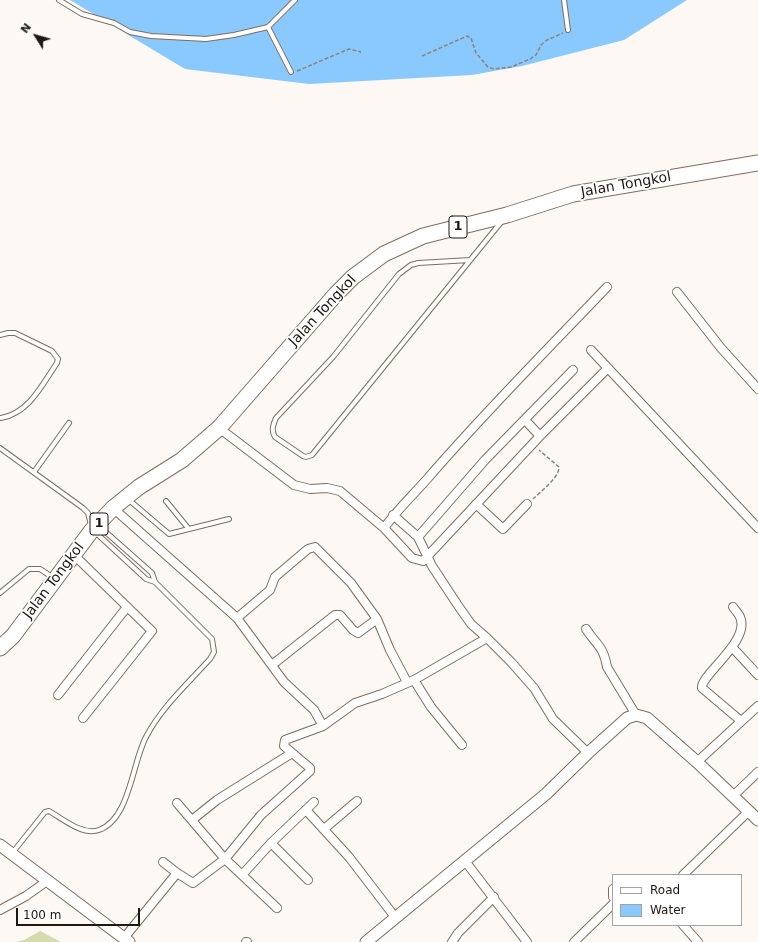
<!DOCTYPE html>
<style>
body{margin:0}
#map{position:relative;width:758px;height:942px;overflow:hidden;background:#fdf8f4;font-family:"DejaVu Sans",sans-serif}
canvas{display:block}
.legend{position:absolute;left:612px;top:874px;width:130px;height:52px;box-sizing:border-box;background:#fff;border:1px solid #a5a29f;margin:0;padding:5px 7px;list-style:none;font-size:12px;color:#1f1710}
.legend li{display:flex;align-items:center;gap:8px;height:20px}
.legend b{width:20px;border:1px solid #a5a29f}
.north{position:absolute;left:16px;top:16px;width:40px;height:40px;-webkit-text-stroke:3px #fff;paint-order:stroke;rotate:307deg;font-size:11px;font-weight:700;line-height:16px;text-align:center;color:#1f1710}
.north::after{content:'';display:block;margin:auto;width:14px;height:18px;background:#1f1710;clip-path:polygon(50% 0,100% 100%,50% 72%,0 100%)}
.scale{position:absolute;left:16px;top:908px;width:124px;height:18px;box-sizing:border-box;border:2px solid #1f1710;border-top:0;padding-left:5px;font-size:12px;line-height:14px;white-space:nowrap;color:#1f1710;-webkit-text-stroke:3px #fff;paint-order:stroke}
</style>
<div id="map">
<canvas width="758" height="942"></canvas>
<ul class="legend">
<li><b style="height:5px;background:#fff"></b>Road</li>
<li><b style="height:11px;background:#8ac9fe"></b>Water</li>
</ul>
<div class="north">N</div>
<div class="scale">100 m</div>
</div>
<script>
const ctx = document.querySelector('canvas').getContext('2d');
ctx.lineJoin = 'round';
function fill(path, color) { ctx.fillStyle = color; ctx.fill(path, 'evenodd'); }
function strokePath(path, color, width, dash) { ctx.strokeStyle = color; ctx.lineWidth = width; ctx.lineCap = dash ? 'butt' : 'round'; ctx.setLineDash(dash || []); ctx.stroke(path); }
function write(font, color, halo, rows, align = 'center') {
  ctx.font = font + ' "DejaVu Sans",sans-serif'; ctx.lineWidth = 3.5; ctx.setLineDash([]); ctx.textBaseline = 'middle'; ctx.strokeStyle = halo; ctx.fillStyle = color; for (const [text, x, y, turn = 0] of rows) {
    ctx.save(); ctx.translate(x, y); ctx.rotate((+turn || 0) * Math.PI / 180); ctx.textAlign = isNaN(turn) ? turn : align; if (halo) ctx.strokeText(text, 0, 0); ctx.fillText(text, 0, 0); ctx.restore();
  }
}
fill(new Path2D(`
 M 40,931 L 61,942 L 16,942 L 24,940 Z`), '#d7daac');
fill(new Path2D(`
 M 70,0 L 687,0 L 624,40 L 522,66 L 472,75 L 309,84 L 185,69 Z`), '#8ac9fe');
const lane = new Path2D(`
 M 59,0 L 82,14 L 114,23 L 130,32 L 151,36 L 206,39 L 234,35 L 268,27 L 295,0
 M 564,0 L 568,30
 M 268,27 L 291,72
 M 470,260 L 418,263 L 411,265 L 399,274 L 333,357 L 276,418 C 273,425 271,430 275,437 L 303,456 L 306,457 L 312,455 L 502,221
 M 0,335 L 8,333 L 15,333 L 52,351 L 58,359 L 57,363 C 42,385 29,413 1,418
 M 0,448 L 83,508 L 88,513 L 91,525
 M 34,472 L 69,423
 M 129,500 L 169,534 L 229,519
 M 166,501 L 188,528
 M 95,532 L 146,579 L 155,582
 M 0,593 L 29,569 L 40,569 L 52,577
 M 13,852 L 45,812 L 49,811 C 63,819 83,836 99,830 C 130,819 132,763 146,737 C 161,708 188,683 210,659 L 214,652 L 212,639 L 155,582 L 152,573 L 100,527`);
const street = new Path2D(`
 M 677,292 L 721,348 L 758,389
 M 591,350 L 758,528
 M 525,420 L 540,436
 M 219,428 L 294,485 L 310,489 L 327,488 L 340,491 L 384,528 L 412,558 L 423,561 L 540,436 L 608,368
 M 476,504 L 503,529 L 527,504
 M 113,508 L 237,618 L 284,682 L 314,710 L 323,726
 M 393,515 L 418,537 L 432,566 L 457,604 L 471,624 L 487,638
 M 384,528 C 397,510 413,495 428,478 C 485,412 547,350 607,287
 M 418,537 L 485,460 L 573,370
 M 74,555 L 152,631 L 83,718
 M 733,607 C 735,610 739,614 740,617 C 751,641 700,675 702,688 L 741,721
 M 237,618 L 270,590 L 275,577 L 308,549 L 315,547 L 351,583 L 377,619 L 390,650 L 407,682
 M 586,629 C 597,646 603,645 607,667 L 636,715
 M 732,647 L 758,675
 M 272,665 L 335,615 L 340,615 L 353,630 L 358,633 L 377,619
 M 414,680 L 431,707 L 462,745
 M 58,695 L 127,607
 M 697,762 L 758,706
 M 733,796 L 758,772
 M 177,803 L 225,859 L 242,875 L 271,843 L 314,802
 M 306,810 L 349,857 L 395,917
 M 192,820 L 217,800 L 292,753
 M 324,829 L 357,801
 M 271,843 L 308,880
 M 465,861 L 527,942
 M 163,862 L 177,873
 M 242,875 L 277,908
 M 683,875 L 749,811
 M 613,889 L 613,897
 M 0,910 L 26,896 L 47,881
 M 683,925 L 698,942
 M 124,938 L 177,873 L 193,883 L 225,859 L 261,815 L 310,771 L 310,768 L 284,746 L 285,740 L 323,726 L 355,703 L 382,694 L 414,680 L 487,638 L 511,662 L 534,688 L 553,719 L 588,753
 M 246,942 L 247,942
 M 452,942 L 458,933 L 494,897
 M 574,942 L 613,904`);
const secondary = new Path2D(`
 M 0,845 L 129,942
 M 366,942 L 546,794 L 588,753 L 627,718 L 636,715 L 647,718 L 697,762 L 758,820`);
const highway = new Path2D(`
 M 0,648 L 13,636 L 92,530 L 113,508 L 139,487 L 182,460 L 219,428 L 336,294 L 353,277 L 384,254 L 423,236 L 507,215 L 573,194 L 758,163`);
strokePath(lane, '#826c5a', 6);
strokePath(street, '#826c5a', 10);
strokePath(secondary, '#826c5a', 13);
strokePath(highway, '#826c5a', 17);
strokePath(new Path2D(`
 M 422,56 L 467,36 L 471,38 L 476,53 L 488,67 L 494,69 L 511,67 L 530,59 L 536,55 L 541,45 L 547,40 L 563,33
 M 297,71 L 349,49 L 361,52
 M 533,499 C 541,491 559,478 559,467 L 539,450`), '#89827d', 1.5, [4, 2]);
strokePath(lane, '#fff', 4);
strokePath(street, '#fff', 8);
strokePath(secondary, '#fff', 11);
strokePath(highway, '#fff', 15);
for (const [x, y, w] of [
 [458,227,18],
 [99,524,18]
]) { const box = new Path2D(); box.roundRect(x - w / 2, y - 11, w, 22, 3); ctx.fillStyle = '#fff'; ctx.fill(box); strokePath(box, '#1f1710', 1); }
write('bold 13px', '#1f1710', null, [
 ["1",458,227],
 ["1",99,524]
]);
write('14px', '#1f1710', '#fff', [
 ["Jalan Tongkol",626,185,-10],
 ["Jalan Tongkol",323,311,-47],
 ["Jalan Tongkol",54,581,-53]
]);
</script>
